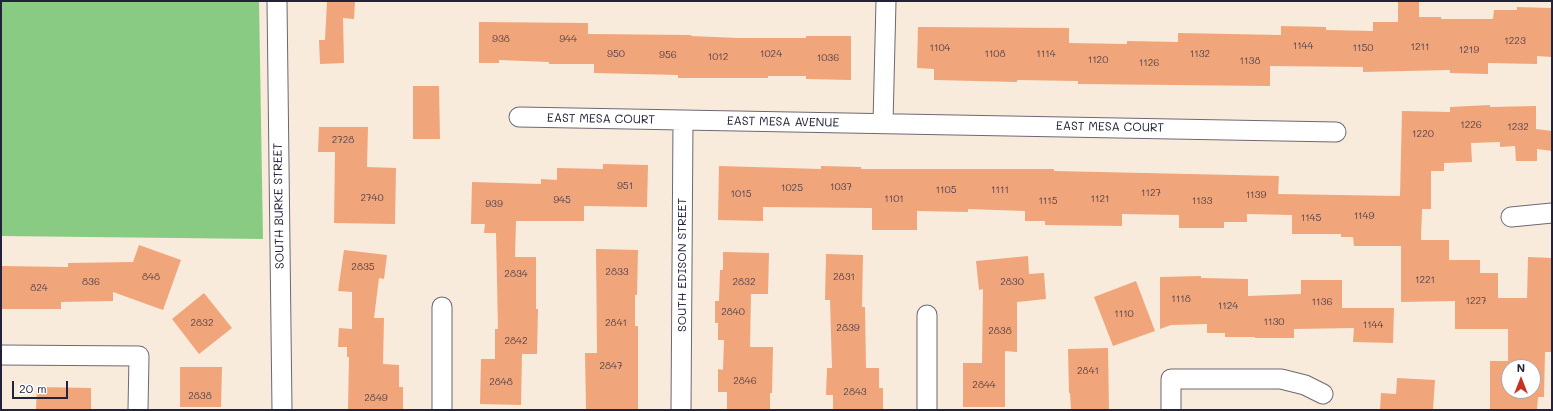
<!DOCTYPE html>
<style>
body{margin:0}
#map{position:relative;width:1553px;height:411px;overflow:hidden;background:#f9ebdb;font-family:Mali,sans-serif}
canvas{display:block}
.frame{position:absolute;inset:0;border:2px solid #22223b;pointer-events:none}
.north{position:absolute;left:1501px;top:359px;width:40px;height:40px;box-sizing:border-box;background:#fff;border:1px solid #a7a7b1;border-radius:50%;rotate:0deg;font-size:11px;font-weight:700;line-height:16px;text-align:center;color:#22223b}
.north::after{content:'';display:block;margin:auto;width:14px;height:18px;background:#c8321e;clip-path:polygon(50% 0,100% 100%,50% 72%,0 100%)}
.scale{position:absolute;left:12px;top:381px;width:56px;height:18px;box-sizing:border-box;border:2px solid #22223b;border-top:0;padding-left:5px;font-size:12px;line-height:14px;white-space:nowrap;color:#22223b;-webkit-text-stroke:3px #fff;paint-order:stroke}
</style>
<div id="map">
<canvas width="1553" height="411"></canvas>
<div class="frame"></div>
<div class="north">N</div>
<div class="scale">20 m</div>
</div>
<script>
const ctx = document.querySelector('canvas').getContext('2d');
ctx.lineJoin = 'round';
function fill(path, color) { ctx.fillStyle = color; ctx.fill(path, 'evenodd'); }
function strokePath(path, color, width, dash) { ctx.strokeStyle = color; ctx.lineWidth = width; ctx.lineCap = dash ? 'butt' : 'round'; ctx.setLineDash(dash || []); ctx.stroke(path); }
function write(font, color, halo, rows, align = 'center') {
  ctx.font = font + ' Mali,sans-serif'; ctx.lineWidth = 3; ctx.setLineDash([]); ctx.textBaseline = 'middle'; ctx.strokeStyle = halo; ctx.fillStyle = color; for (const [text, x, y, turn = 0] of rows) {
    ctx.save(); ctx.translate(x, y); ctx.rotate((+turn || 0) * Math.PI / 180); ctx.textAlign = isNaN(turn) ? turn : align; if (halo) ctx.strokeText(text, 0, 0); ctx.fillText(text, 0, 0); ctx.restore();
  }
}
fill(new Path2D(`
 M 1,1 L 259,1 L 263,239 L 1,236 Z`), '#89cb83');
fill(new Path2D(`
 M 327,1 L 355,1 L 354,19 L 343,18 L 344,63 L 320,64 L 319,40 L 325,40 Z
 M 1398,1 L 1419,1 L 1419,17 L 1441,17 L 1441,19 L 1493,19 L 1494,10 L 1517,10 L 1517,7 L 1552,8 L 1552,57 L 1537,56 L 1537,64 L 1488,63 L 1488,74 L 1450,73 L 1450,70 L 1363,72 L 1363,67 L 1270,66 L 1270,86 L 1078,84 L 1078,81 L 1017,80 L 1017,82 L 934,80 L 934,69 L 917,68 L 918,27 L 1069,28 L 1069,43 L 1127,44 L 1127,41 L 1178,42 L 1178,33 L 1281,35 L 1281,26 L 1326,27 L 1326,30 L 1373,31 L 1373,22 L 1398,22 Z
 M 479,22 L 588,23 L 588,34 L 691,35 L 691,36 L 738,38 L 806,38 L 806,36 L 851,36 L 851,80 L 806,79 L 806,76 L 768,76 L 768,78 L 678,78 L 678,75 L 594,73 L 594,64 L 549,64 L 549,62 L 499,60 L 499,63 L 479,63 Z
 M 413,86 L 439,86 L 440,139 L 413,139 Z
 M 1490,105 L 1490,107 L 1536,106 L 1536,129 L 1552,131 L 1552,151 L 1537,149 L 1537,161 L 1516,161 L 1515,146 L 1500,147 L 1500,142 L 1471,143 L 1472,162 L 1444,163 L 1444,171 L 1431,171 L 1431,209 L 1422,209 L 1421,240 L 1449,240 L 1449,260 L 1480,260 L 1480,273 L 1498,273 L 1498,298 L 1527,298 L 1528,257 L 1552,258 L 1552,352 L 1545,352 L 1544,397 L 1538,397 L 1537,410 L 1490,410 L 1490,361 L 1508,361 L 1508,329 L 1455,329 L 1455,301 L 1401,302 L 1401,246 L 1354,246 L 1353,237 L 1341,237 L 1341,234 L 1292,234 L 1292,215 L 1247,214 L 1247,222 L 1224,222 L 1224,228 L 1179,228 L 1179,215 L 1122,214 L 1122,226 L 1045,225 L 1045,221 L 1025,221 L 1025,211 L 968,209 L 968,212 L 917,211 L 917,230 L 872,230 L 872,208 L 763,207 L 763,221 L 718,220 L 719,166 L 821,169 L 821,166 L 861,167 L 861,169 L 1054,169 L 1054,171 L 1279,176 L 1278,194 L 1400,196 L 1402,111 L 1450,112 L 1450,107 ZM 1509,367 L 1533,367 L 1533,391 L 1509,391 Z
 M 319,127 L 368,127 L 367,167 L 396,168 L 395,224 L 334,223 L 335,152 L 318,152 Z
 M 603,164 L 648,165 L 647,207 L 584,206 L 584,221 L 516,221 L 515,257 L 536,257 L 536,309 L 538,309 L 537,354 L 522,354 L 521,405 L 480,404 L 481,359 L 495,359 L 495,329 L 498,329 L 496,233 L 484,233 L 485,224 L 471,224 L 472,182 L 541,184 L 541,179 L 557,180 L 557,168 L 603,169 Z
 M 139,245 L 181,260 L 163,310 L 113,292 L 113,301 L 61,302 L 61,309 L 1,309 L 1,266 L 68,267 L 68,263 L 133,262 Z
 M 596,249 L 638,250 L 637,295 L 635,295 L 635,326 L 638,326 L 638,410 L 586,410 L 585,353 L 597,353 Z
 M 344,250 L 387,255 L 384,279 L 379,278 L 374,318 L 384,318 L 383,364 L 399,365 L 399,387 L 403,387 L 403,410 L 348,409 L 349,357 L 347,357 L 347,347 L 338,347 L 339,328 L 352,329 L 352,292 L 338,291 Z
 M 723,252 L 769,253 L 768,294 L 751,294 L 750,347 L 773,347 L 772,393 L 770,393 L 770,410 L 727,410 L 727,392 L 718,392 L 718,369 L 723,370 L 724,340 L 718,340 L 718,323 L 715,323 L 715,301 L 719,301 L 720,270 L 723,270 Z
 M 826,254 L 863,255 L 862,307 L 865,307 L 866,368 L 879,368 L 879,388 L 883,388 L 883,409 L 833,409 L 833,395 L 826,395 L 827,368 L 832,368 L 830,300 L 825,300 Z
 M 1028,256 L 1029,274 L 1044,273 L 1046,299 L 1017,302 L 1017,352 L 1005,351 L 1005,407 L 963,407 L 963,363 L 982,363 L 983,289 L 979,290 L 976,261 Z
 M 1201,276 L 1201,278 L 1248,279 L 1248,296 L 1301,294 L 1301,280 L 1342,280 L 1342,308 L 1394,308 L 1393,343 L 1353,342 L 1354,328 L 1294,329 L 1294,338 L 1255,338 L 1255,337 L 1225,337 L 1225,333 L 1207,333 L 1207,324 L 1171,325 L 1160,329 L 1160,277 Z
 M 1136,281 L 1155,331 L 1113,346 L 1094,297 Z
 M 204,293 L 232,328 L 199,354 L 172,319 Z
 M 1108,348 L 1109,410 L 1071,410 L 1070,393 L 1069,393 L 1068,349 Z
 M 180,367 L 222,367 L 221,407 L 180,407 Z
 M 1397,378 L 1435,380 L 1433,410 L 1380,410 L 1381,393 L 1396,394 Z
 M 37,387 L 91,388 L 91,410 L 36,410 Z`), '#f1a57a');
const minor = new Path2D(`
 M 277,1 L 282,410
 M 519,117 L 1336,132
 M 883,123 L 886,1
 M 1511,217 L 1552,213
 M 442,307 L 442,410
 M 1,355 L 139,356 L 138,410
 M 681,410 L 683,121
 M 927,410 L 927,315
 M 1171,410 L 1171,379 L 1281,379 L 1305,385 L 1323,394`);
strokePath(minor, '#6d6873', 21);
strokePath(minor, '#fff', 19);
write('10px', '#56434b', null, [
 ["938",501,39],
 ["944",568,39],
 ["1223",1515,41],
 ["1144",1303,46],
 ["1211",1420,47],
 ["1104",940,48],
 ["1150",1363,48],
 ["1219",1469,50],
 ["950",616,54],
 ["1024",771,54],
 ["1108",995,54],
 ["1114",1046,54],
 ["1132",1200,54],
 ["956",668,55],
 ["1012",718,57],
 ["1036",828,58],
 ["1120",1098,60],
 ["1138",1250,61],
 ["1126",1149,63],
 ["1226",1471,125],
 ["1232",1518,127],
 ["1220",1423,134],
 ["2728",343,140],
 ["951",625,186],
 ["1037",841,187],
 ["1025",792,188],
 ["1105",946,190],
 ["1111",1000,190],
 ["1127",1151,193],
 ["1015",741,194],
 ["1139",1256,195],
 ["2740",372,198],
 ["1101",894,199],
 ["1121",1100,199],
 ["945",562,200],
 ["1115",1048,201],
 ["1133",1202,201],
 ["939",494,204],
 ["1149",1364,216],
 ["1145",1311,218],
 ["2835",363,267],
 ["2833",617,272],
 ["2834",516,274],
 ["848",151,277],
 ["2831",844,277],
 ["1221",1425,280],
 ["836",91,282],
 ["2832",744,282],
 ["2830",1012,282],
 ["824",39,288],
 ["1118",1181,299],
 ["1227",1476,301],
 ["1136",1322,302],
 ["1124",1228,306],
 ["2840",733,312],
 ["1110",1124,314],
 ["1130",1274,322],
 ["2832",202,323],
 ["2841",616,323],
 ["1144",1373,325],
 ["2839",848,328],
 ["2838",1000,331],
 ["2842",516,341],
 ["2847",611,366],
 ["2841",1088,371],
 ["2846",745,381],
 ["2848",501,382],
 ["2844",984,385],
 ["2843",855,392],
 ["2838",200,396],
 ["2849",376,398]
]);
write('12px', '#22223b', '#fff', [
 ["EAST MESA COURT",601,119,1],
 ["EAST MESA AVENUE",783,122,1],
 ["EAST MESA COURT",1110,127,1],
 ["SOUTH BURKE STREET",279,206,-91],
 ["SOUTH EDISON STREET",682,265,-90]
]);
</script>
